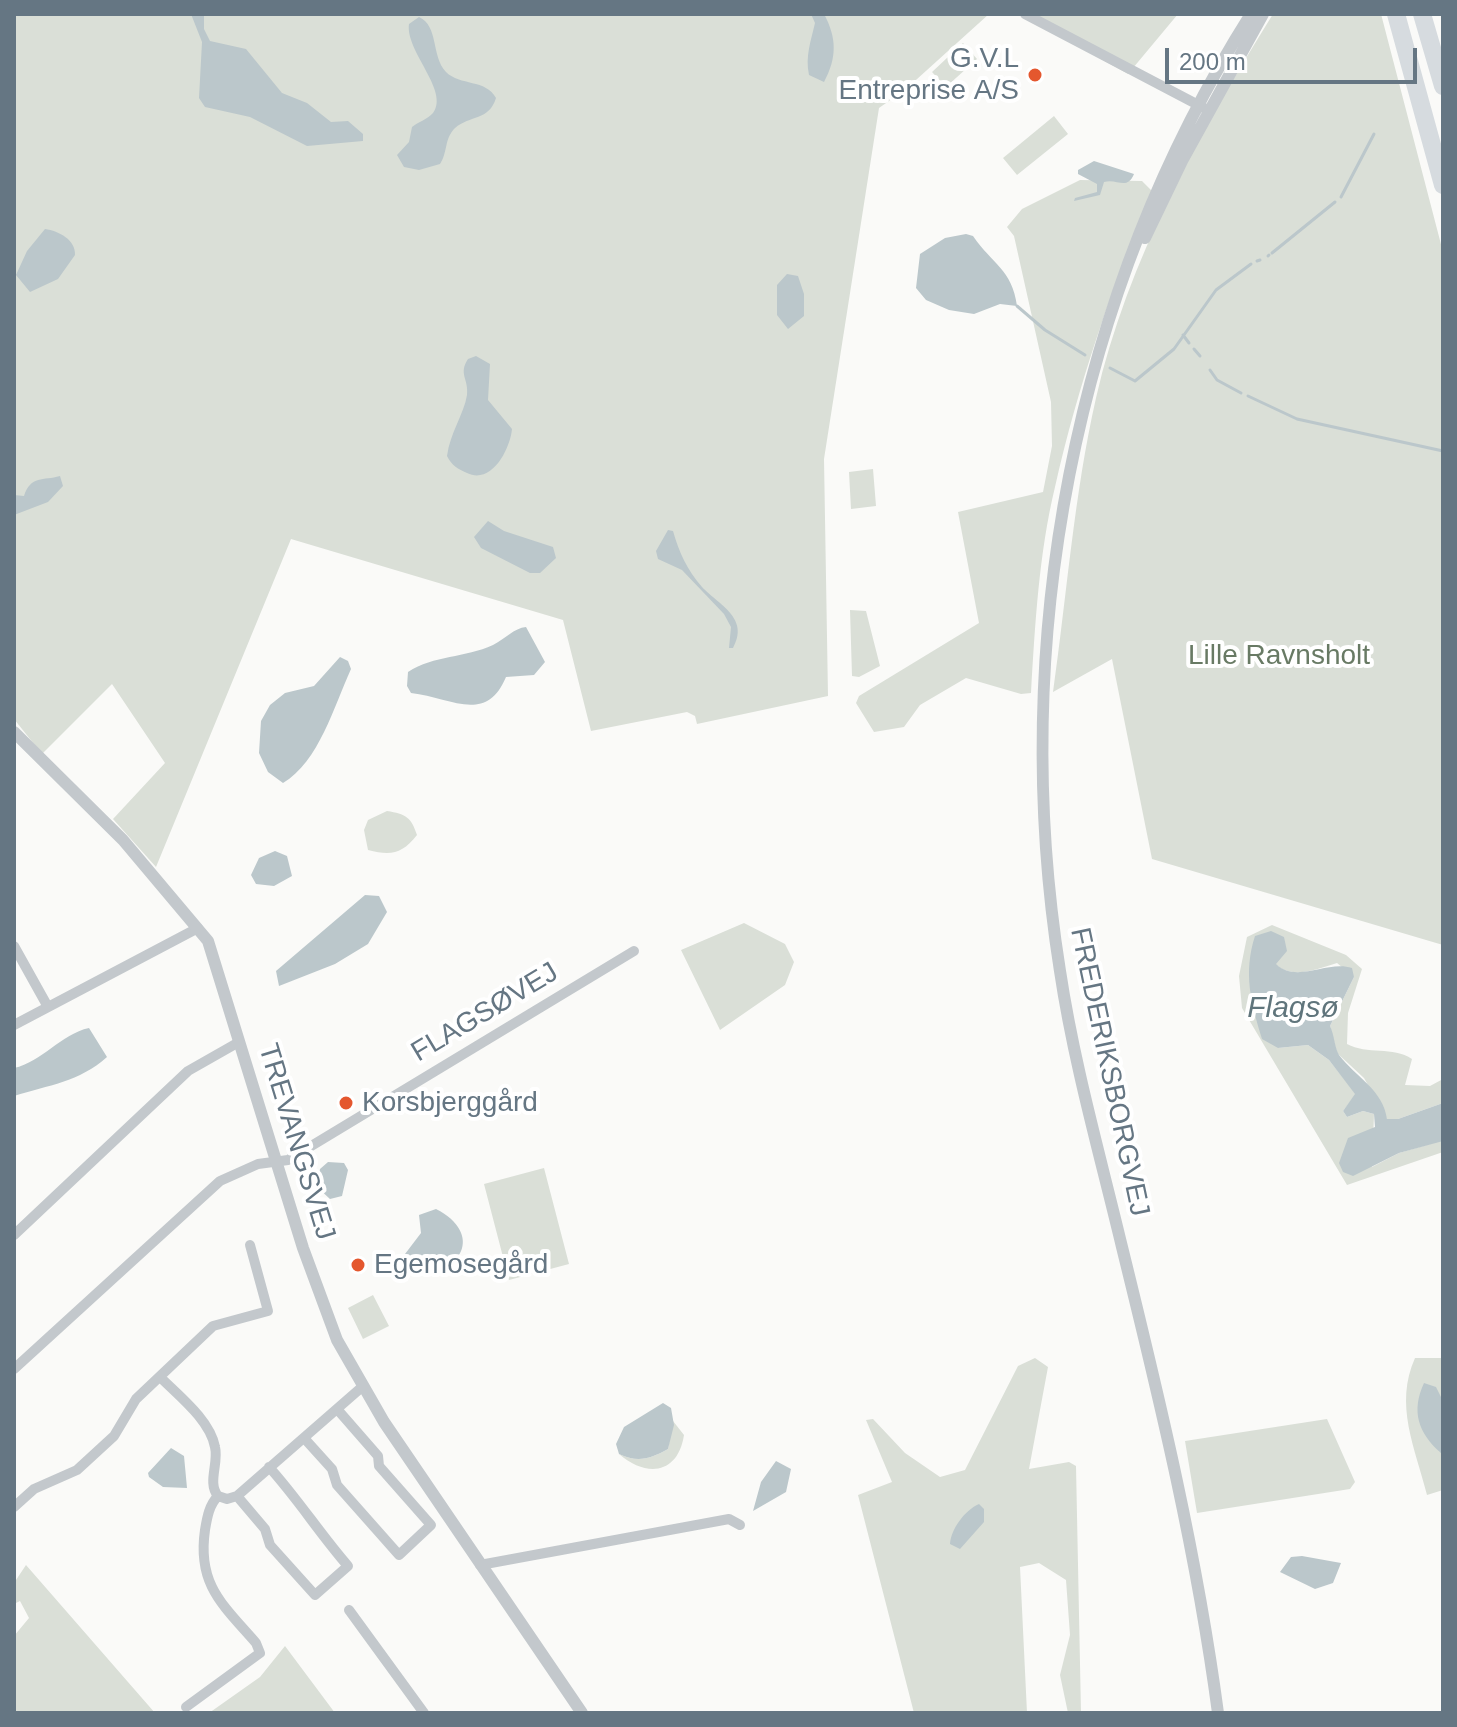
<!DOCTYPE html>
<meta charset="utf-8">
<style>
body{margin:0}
#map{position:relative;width:1457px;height:1727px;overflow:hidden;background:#fafaf8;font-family:Arial,sans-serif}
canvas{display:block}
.frame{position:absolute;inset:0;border:16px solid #657683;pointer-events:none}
.scale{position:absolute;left:1165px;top:48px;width:252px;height:36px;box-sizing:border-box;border:4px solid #657683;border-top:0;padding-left:10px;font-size:24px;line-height:28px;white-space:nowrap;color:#657683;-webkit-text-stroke:6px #fff;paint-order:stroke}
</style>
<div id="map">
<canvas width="1457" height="1727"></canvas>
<div class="frame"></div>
<div class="scale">200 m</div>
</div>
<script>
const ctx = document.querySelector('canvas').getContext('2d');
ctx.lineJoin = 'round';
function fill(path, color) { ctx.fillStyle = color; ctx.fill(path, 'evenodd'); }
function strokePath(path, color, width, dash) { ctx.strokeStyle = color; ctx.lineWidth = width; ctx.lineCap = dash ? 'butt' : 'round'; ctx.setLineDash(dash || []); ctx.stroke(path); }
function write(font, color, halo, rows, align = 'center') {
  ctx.font = font + ' Arial,sans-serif'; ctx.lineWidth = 8; ctx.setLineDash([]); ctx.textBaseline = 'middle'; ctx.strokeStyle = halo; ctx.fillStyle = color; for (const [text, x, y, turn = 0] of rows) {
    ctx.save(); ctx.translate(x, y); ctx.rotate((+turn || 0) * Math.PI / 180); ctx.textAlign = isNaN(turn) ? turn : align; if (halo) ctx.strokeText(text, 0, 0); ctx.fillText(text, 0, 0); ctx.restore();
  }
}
fill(new Path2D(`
 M 14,14 L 989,14 L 906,89 L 879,108 L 824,459 L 828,696 L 697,724 L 695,716 L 687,712 L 591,731 L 563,620 L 291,539 L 156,867 L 113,819 L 165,763 L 112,684 L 42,754 L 14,719 Z
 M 1020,14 L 1178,14 L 1128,74 Z
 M 1273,14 L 1381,14 L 1443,252 L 1443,945 L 1152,859 L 1112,659 L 1053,692 C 1067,594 1074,495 1096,398 C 1128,259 1199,133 1273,14 Z
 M 963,43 L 977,59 L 946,87 L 932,72 Z
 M 1054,116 L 1068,134 L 1017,175 L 1003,158 Z
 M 1080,180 L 1142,181 L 1152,191 C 1112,287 1078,385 1055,487 C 1039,553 1035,625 1031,693 L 1021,694 L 966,678 L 920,705 L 904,727 L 874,732 L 856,703 L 859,696 L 979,623 L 958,512 L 1043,492 L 1052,446 L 1051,402 L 1014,236 L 1007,227 L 1022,209 Z
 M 873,469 L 876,506 L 851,509 L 849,472 Z
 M 850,610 L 866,611 L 880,666 L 859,677 L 852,676 Z
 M 387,811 C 406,814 411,817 417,835 C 402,854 391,856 368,850 L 364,830 L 368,820 Z
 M 744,923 L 785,944 L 794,962 L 785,985 L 720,1030 L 681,950 Z
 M 1272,925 L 1346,955 L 1362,969 L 1348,1013 L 1347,1044 C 1367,1055 1393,1046 1412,1059 L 1405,1085 L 1430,1086 L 1443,1079 L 1443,1103 L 1398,1119 L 1387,1119 L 1364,1078 L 1337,1053 L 1330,1026 L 1354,977 L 1337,963 C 1317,969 1293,980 1275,964 L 1271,931 L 1278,1048 L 1308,1045 L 1329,1060 L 1356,1094 L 1343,1111 L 1347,1117 L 1363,1111 L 1374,1114 L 1372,1167 L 1399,1153 L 1440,1141 L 1443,1141 L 1443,1152 L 1347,1185 L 1242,1008 L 1239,976 L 1247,937 Z
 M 544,1168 L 569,1264 L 509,1280 L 484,1184 Z
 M 373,1295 L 389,1326 L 363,1339 L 348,1308 Z
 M 1035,1358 L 1048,1367 L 1029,1469 L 1069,1462 L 1076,1466 L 1081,1713 L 1068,1713 L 1060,1675 L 1070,1635 L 1066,1580 L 1039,1563 L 1020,1567 L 1027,1713 L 914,1713 L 858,1495 L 892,1482 L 866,1420 L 873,1419 L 905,1453 L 940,1477 L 965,1470 L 1018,1366 Z
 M 1415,1358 L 1443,1358 L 1443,1490 L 1427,1495 C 1415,1447 1394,1405 1415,1358 Z
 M 1327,1419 L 1355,1482 L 1350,1489 L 1197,1513 L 1185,1441 Z
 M 673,1421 L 684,1435 C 678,1474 647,1478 619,1454 C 638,1463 650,1459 668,1449 Z
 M 26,1565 L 155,1713 L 14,1713 L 14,1636 L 29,1618 L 20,1601 L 14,1604 L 14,1583 Z
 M 285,1646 L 335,1713 L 209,1713 L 260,1677 Z`), '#dadfd7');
fill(new Path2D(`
 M 191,14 L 204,14 L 204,29 L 210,41 L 246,49 L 282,93 L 307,103 L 331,122 L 348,121 L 363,134 L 363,141 L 307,146 L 250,117 L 205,107 L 199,98 L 202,42 Z
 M 811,14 L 824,14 C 837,38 837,58 824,82 L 809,75 C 805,56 811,41 815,23 Z
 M 419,17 C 439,26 431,56 446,72 C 460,86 486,79 496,98 C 489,121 470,115 455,128 C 444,139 448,152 440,164 L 419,170 L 404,167 L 397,155 L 409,142 L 412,127 C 418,122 428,119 433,113 C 450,91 405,51 409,24 Z
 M 1094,161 L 1134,174 C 1127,191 1117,178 1104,182 L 1100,195 L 1074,201 L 1075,198 L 1097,192 L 1097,184 L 1078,174 L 1078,170 Z
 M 45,229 C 59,231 76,240 75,255 L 58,279 L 30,292 L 16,275 L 27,251 Z
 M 966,234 L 973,236 C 992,264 1012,269 1017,306 L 1000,304 L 974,314 L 949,310 L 926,300 L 916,288 L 920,254 L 945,238 Z
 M 787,274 L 798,276 L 804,294 L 804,316 L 788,329 L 777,315 L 777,285 Z
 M 476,356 L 490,364 L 488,400 L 512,429 C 510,450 491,485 467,473 C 458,469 452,466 447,456 C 450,433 464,414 467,395 C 469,379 458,374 468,359 Z
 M 60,476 L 63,486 L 48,502 L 14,515 L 14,495 L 24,496 C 31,475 43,481 60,476 Z
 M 488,521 L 504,531 L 553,547 L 556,558 L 540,573 L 530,573 L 481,548 L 474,537 Z
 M 668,530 L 673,531 C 679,552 687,570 702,587 C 719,605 750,618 733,648 L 729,648 L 731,627 L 724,614 L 682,570 L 658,559 L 656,551 Z
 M 526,627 L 545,662 L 534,675 L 506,677 C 486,725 450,697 411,693 L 407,686 L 408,672 C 434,655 465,658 493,645 C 505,639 514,628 526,627 Z
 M 340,657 L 348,661 L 351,669 C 334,706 319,762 283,783 L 268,772 L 259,753 L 261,721 L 270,705 L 285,693 L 314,686 Z
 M 275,851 L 287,856 L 292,876 L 274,886 L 256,884 L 251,875 L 259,858 Z
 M 365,895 L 379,896 L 387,912 L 368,944 L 335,964 L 279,986 L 276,971 Z
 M 1271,931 L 1284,937 L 1287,951 L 1276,964 C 1297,984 1327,960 1352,968 L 1354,977 L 1330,1026 C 1334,1034 1335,1049 1339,1055 C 1357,1078 1383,1090 1387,1119 L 1398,1119 L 1443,1103 L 1443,1141 L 1399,1153 L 1353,1176 L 1343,1172 L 1339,1163 L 1348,1138 L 1375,1127 L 1374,1114 L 1363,1111 L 1347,1117 L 1343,1111 L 1355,1094 L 1329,1060 L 1308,1045 L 1278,1048 L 1262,1039 C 1251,1003 1243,973 1255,936 Z
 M 89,1028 L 107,1057 C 79,1082 49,1085 14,1096 L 14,1068 C 42,1062 61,1034 89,1028 Z
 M 328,1162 L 344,1163 L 348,1170 L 342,1196 L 330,1199 L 317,1187 L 320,1169 Z
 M 436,1209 C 485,1234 462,1277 408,1275 L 405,1254 L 421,1233 L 419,1215 Z
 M 1424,1383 L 1436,1387 L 1443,1401 L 1441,1453 C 1418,1433 1411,1411 1424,1383 Z
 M 663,1403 L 671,1408 L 674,1425 L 668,1449 C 650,1459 638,1463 619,1454 L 616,1444 L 624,1427 Z
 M 171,1448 L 184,1456 L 187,1488 L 163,1487 L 149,1477 L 148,1473 Z
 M 776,1461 L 791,1469 L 786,1492 L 753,1511 L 761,1482 Z
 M 979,1504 L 984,1509 L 984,1522 L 960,1549 L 950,1544 C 951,1529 965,1510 979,1504 Z
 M 1302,1556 L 1341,1563 L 1333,1583 L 1315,1589 L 1280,1572 L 1291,1557 Z`), '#bbc7cb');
strokePath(new Path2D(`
 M 1341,197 L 1374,134
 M 1272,253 L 1335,202
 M 1268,256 L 1269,255
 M 1257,261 L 1260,260
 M 1017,306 L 1045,330 L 1085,355
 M 1183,335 L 1189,343
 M 1194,349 L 1200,356
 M 1110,368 L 1135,381 L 1174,349 L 1216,290 L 1251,264
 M 1210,370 L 1217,380 L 1241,393
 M 1248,396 L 1297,419 L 1443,451`), '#bbc7cb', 3);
strokePath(new Path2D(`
 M 1025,14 L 1204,108
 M 14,946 L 48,1007
 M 14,1025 L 198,928
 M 14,1235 L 188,1071 L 239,1042
 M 14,1369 L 220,1181 L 258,1164 L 288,1160 L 634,951
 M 160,1377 C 179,1396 210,1420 215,1447 C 219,1463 207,1483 218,1496
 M 304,1438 L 332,1469 L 337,1485 L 399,1555 L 431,1525 L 379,1466 L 378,1456 L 337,1409
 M 218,1496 L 227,1499 L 237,1496 L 362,1387
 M 237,1496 L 265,1529 L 270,1545 L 315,1595 L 348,1566 C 320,1534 298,1499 269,1467
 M 14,1507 L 34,1489 L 77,1470 L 114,1436 L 136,1399 L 213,1326 L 268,1311 L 250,1245
 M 480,1565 L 729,1519 L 740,1525
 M 349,1610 L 424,1713
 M 186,1707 L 260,1653 L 256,1643 C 223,1605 197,1585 205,1530 C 207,1518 209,1505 218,1496`), '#c3c8cc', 10);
strokePath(new Path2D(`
 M 1145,238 L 1183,159 L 1263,14
 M 14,732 L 123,840 L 208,941 L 303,1248 L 337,1340 L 384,1422 L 582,1713
 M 1218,1713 C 1197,1555 1160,1401 1122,1247 C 1100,1155 1074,1064 1060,971 C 1008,644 1073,295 1251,14`), '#c3c8cc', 12);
strokePath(new Path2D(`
 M 1396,14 L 1443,185
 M 1422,14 L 1443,86`), '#d6dbdf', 18);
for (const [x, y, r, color] of [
 [1035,75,8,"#e4572e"],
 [346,1103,8,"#e4572e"],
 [358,1265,8,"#e4572e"]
]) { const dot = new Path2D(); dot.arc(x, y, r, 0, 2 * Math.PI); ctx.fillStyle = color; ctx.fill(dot); strokePath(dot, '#fff', 3); }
write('28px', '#657683', '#fff', [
 ["G.V.L",1019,59,"right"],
 ["Entreprise A/S",1019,91,"right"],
 ["Korsbjerggård",362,1103],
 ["Egemosegård",374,1265]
], 'left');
write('28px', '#687a64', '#fff', [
 ["Lille Ravnsholt",1279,656]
]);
write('28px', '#657683', '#fff', [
 ["FLAGSØVEJ",485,1013,-31],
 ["FREDERIKSBORGVEJ",1109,1072,78],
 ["TREVANGSVEJ",296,1142,73]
]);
write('italic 30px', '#60757c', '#fff', [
 ["Flagsø",1293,1009]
]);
</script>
